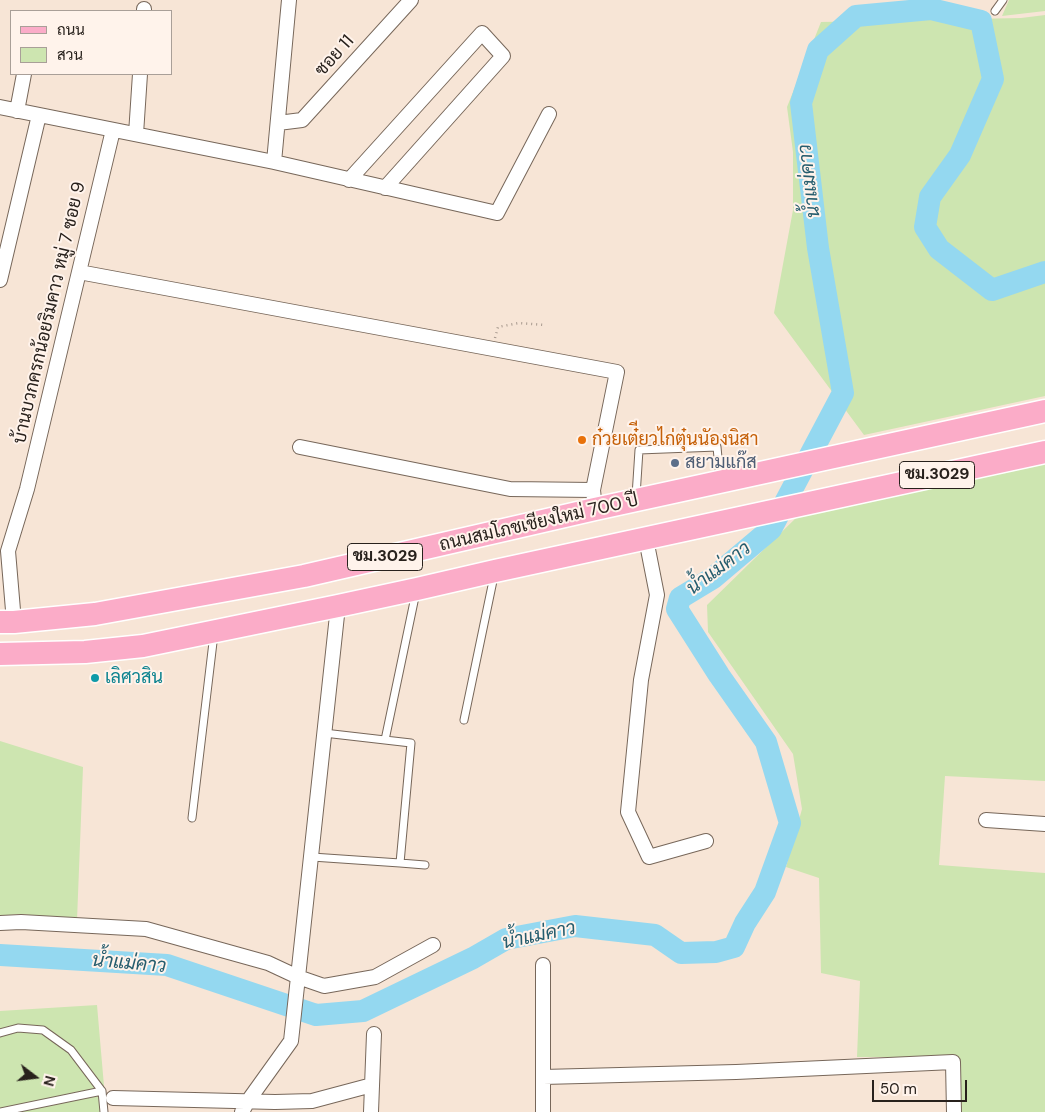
<!DOCTYPE html>
<meta charset="utf-8">
<style>
body{margin:0}
#map{position:relative;width:1045px;height:1112px;overflow:hidden;background:#f7e5d6;font-family:"DM Sans",Sarabun,sans-serif}
canvas{display:block}
.legend{position:absolute;left:10px;top:10px;width:162px;height:65px;box-sizing:border-box;background:#fff3eb;border:1px solid #a99f98;margin:0;padding:6px 9px;list-style:none;font-size:15px;color:#28211c}
.legend li{display:flex;align-items:center;gap:10px;height:25px}
.legend b{width:25px;border:1px solid #a99f98}
.north{position:absolute;left:10px;top:1052px;width:50px;height:50px;-webkit-text-stroke:4px #fff3eb;paint-order:stroke;rotate:105deg;font-size:14px;font-weight:700;line-height:20px;text-align:center;color:#28211c}
.north::after{content:'';display:block;margin:auto;width:18px;height:22px;background:#28211c;clip-path:polygon(50% 0,100% 100%,50% 72%,0 100%)}
.scale{position:absolute;left:872px;top:1080px;width:95px;height:22px;box-sizing:border-box;border:2px solid #28211c;border-top:0;padding-left:6px;font-size:15px;line-height:18px;white-space:nowrap;color:#28211c;-webkit-text-stroke:4px #fff3eb;paint-order:stroke}
</style>
<div id="map">
<canvas width="1045" height="1112"></canvas>
<ul class="legend">
<li><b style="height:6px;background:#fbacc8"></b>ถนน</li>
<li><b style="height:14px;background:#cde5b0"></b>สวน</li>
</ul>
<div class="north">N</div>
<div class="scale">50 m</div>
</div>
<script>
const ctx = document.querySelector('canvas').getContext('2d');
ctx.lineJoin = 'round';
function fill(path, color) { ctx.fillStyle = color; ctx.fill(path, 'evenodd'); }
function strokePath(path, color, width, dash) { ctx.strokeStyle = color; ctx.lineWidth = width; ctx.lineCap = dash ? 'butt' : 'round'; ctx.setLineDash(dash || []); ctx.stroke(path); }
function write(font, color, halo, rows, align = 'center') {
  ctx.font = font + ' "DM Sans",Sarabun,sans-serif'; ctx.lineWidth = 4; ctx.setLineDash([]); ctx.textBaseline = 'middle'; ctx.strokeStyle = halo; ctx.fillStyle = color; for (const [text, x, y, turn = 0] of rows) {
    ctx.save(); ctx.translate(x, y); ctx.rotate((+turn || 0) * Math.PI / 180); ctx.textAlign = isNaN(turn) ? turn : align; if (halo) ctx.strokeText(text, 0, 0); ctx.fillText(text, 0, 0); ctx.restore();
  }
}
fill(new Path2D(`
 M 1009,0 L 1045,0 L 1045,11 L 1002,16 Z
 M 1045,15 L 1045,396 L 864,435 L 774,313 L 793,210 L 793,152 L 787,107 L 821,22 L 1021,18 Z
 M 1045,460 L 1045,781 L 945,776 L 939,865 L 1045,873 L 1045,1112 L 960,1112 L 959,1057 L 857,1057 L 860,981 L 821,973 L 819,878 L 786,867 L 802,809 L 793,754 L 708,632 L 707,605 L 798,516 Z
 M 0,741 L 83,767 L 77,920 L 20,914 L 0,916 Z
 M 97,1005 L 104,1086 L 105,1112 L 0,1112 L 0,1011 Z`), '#cde5b0');
strokePath(new Path2D(`
 M 0,955 L 167,965 L 316,1015 L 363,1011 L 473,958 L 506,939 L 575,926 L 655,935 L 681,953 L 716,952 L 734,947 L 745,923 L 765,892 L 790,823 L 766,742 L 719,675 L 677,609 L 680,598 L 713,578 L 771,529 L 843,393 L 818,248 L 801,103 L 818,50 L 856,16 L 931,9 L 981,21 L 993,79 L 960,155 L 930,197 L 925,227 L 939,249 L 992,290 L 1045,272`), '#94d8f0', 22);
const lane = new Path2D(`
 M 995,11 L 1003,0
 M 636,496 L 639,450 L 717,447 L 720,479
 M 464,720 L 494,576
 M 385,740 L 416,592
 M 192,818 L 214,634
 M 312,857 L 400,863 L 411,743 L 324,733
 M 400,863 L 425,865
 M 0,1033 L 18,1028 L 43,1030 L 71,1050 L 102,1091 L 104,1112
 M 0,1112 L 102,1091`);
const street = new Path2D(`
 M 144,11 L 144,9
 M 0,107 L 274,162 L 497,213 L 549,114
 M 17,111 L 24,74
 M 278,123 L 302,120 L 411,0
 M 136,134 L 140,74
 M 274,162 L 289,0
 M 349,180 L 482,33 L 503,56 L 385,188
 M 79,272 L 617,372 L 593,490 L 595,509
 M 0,280 L 39,115
 M 300,447 L 510,489 L 593,490
 M 646,539 L 657,595 L 641,680 L 628,812 L 649,857 L 706,841
 M 338,606 L 298,977 L 324,986 L 375,977 L 433,945
 M 14,622 L 8,551 L 27,489 L 113,130
 M 986,820 L 1045,824
 M 0,923 L 21,922 L 146,929 L 268,963 L 298,977 L 291,1041 L 248,1101 L 242,1112
 M 543,965 L 543,1112
 M 543,1077 L 736,1072 L 953,1062 L 954,1112
 M 113,1098 L 275,1102 L 312,1101 L 372,1085
 M 371,1112 L 374,1034`);
const primary = new Path2D(`
 M 0,622 L 14,622 L 95,614 L 304,576 L 595,509 L 1045,411
 M 0,654 L 85,652 L 143,646 L 338,606 L 417,589 L 495,571 L 1045,452`);
strokePath(lane, '#77675a', 9);
strokePath(street, '#77675a', 16);
strokePath(primary, '#fff', 25);
strokePath(new Path2D(`
 M 495,338 L 498,327 L 519,323 L 545,325`), '#a7998e', 2.5, [1, 4]);
strokePath(lane, '#fff', 7);
strokePath(street, '#fff', 14);
strokePath(primary, '#fbacc8', 22);
for (const [x, y, r, color] of [
 [582,440,5,"#e8710a"],
 [675,463,5,"#5c6f8a"],
 [95,678,5,"#0f9aa8"]
]) { const dot = new Path2D(); dot.arc(x, y, r, 0, 2 * Math.PI); ctx.fillStyle = color; ctx.fill(dot); strokePath(dot, '#fff3eb', 2); }
for (const [x, y, w] of [
 [937,475,75],
 [385,557,75]
]) { const box = new Path2D(); box.roundRect(x - w / 2, y - 13.5, w, 27, 4); ctx.fillStyle = '#fff3eb'; ctx.fill(box); strokePath(box, '#28211c', 1); }
write('bold 16px', '#28211c', null, [
 ["ชม.3029",937,475],
 ["ชม.3029",385,557]
]);
write('18px', '#28211c', '#fff3eb', [
 ["ซอย 11",335,56,-48],
 ["บ้านบวกครกน้อยริมคาว หมู่ 7 ซอย 9",50,313,-77],
 ["ถนนสมโภชเชียงใหม่ 700 ปี",539,523,-13]
]);
write('18px', '#c56008', '#fff3eb', [
 ["ก๋วยเต๋ียวไก่ตุ๋นนัองนิสา",592,440]
], 'left');
write('18px', '#4e5e75', '#fff3eb', [
 ["สยามแก๊ส",685,463]
], 'left');
write('18px', '#0d838f', '#fff3eb', [
 ["เลิศวสิน",105,678]
], 'left');
write('italic 19px', '#265d6e', '#fff3eb', [
 ["น้ำแม่คาว",810,181,-97],
 ["น้ำแม่คาว",719,569,-37],
 ["น้ำแม่คาว",539,936,-12],
 ["น้ำแม่คาว",129,964,5]
]);
</script>
